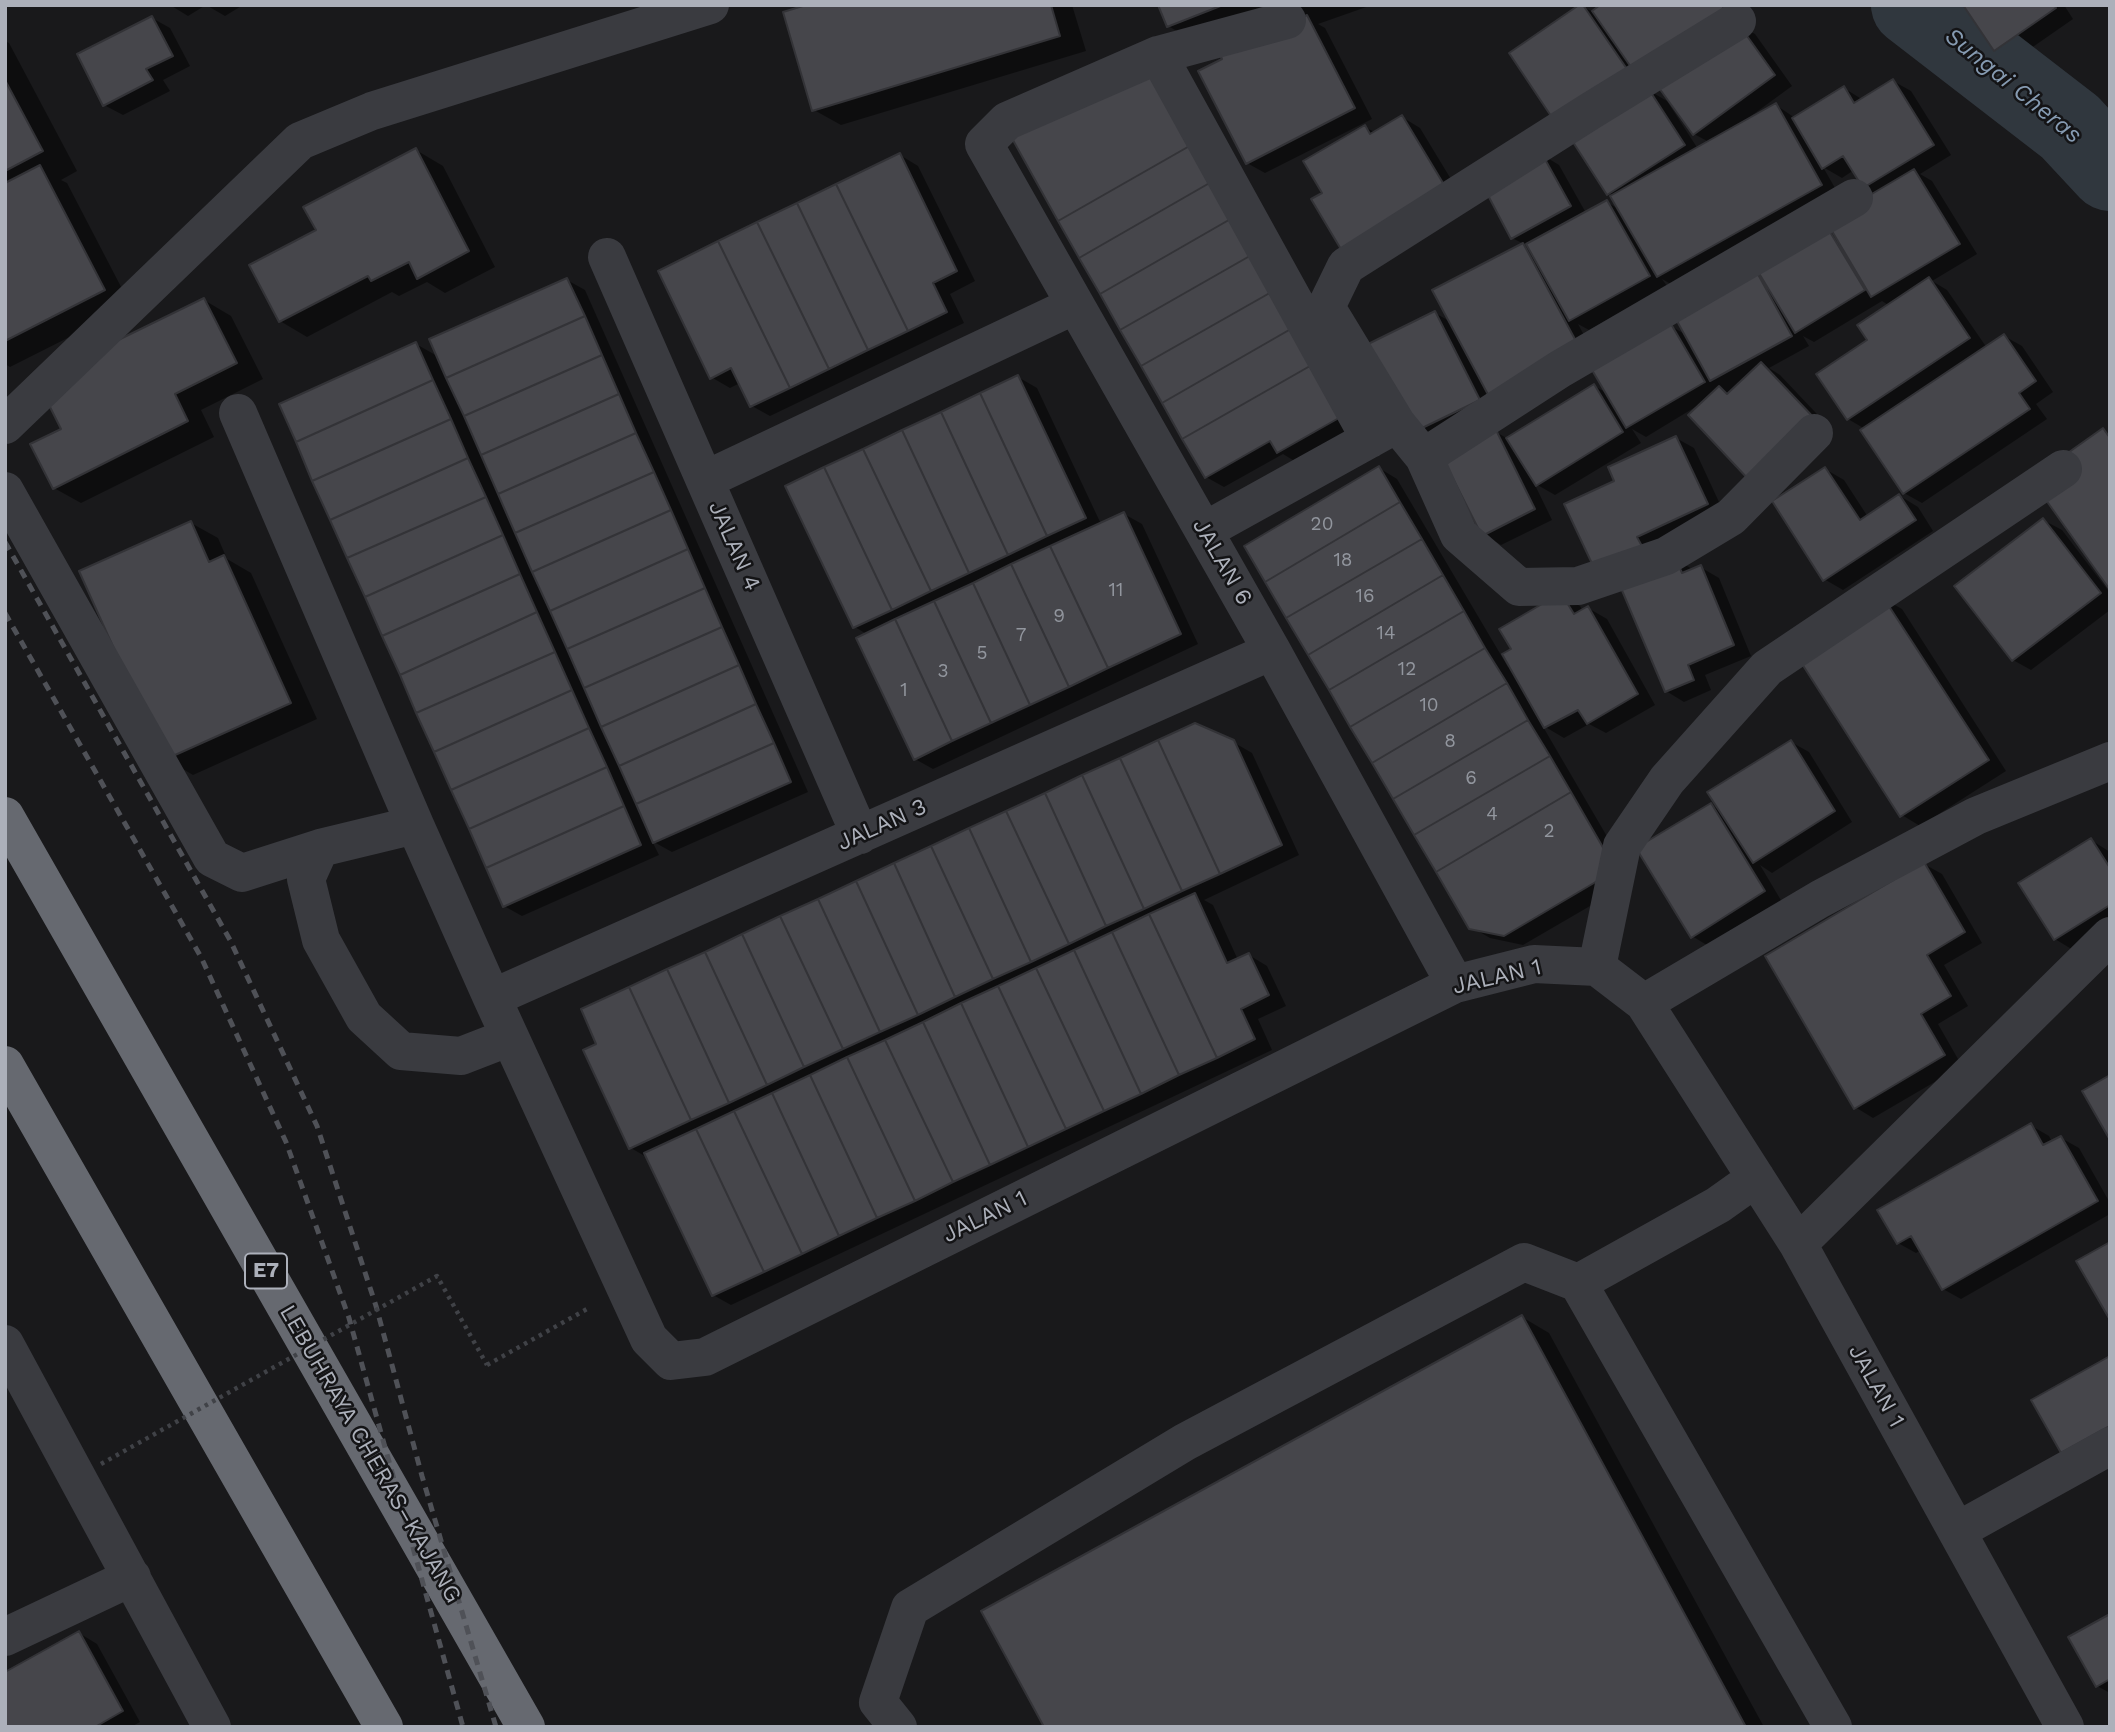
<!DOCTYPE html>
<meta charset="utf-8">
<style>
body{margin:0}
#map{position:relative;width:2115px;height:1732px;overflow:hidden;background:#19191b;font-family:"Work Sans",sans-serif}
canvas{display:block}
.frame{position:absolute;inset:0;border:7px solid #acb0ba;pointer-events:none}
</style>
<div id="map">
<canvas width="2115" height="1732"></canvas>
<div class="frame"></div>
</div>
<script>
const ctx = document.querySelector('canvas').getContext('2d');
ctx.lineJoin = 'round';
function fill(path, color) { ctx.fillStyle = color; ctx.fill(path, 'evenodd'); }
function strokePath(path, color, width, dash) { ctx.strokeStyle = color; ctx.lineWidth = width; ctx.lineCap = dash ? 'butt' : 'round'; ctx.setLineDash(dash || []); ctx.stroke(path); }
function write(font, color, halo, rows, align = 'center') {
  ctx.font = font + ' "Work Sans",sans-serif'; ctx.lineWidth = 5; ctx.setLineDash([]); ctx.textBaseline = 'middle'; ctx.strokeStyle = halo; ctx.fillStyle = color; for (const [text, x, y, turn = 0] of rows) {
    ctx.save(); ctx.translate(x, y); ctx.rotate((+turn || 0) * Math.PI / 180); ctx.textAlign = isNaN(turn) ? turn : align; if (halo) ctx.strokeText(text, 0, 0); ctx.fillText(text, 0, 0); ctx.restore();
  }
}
fill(new Path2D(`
 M 170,5 L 206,5 L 188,16 Z
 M 206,5 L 243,5 L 225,16 Z
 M 812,5 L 1072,5 L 1086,51 L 841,125 L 814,110 Z
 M 1160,5 L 1263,5 L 1264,6 L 1186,36 L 1168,26 Z
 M 1278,5 L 1372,5 L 1318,24 L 1325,28 L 1372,119 L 1265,173 L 1247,163 Z
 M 1603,5 L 1726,5 L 1736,23 L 1755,34 L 1792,86 L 1751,116 L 1752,118 L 1776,105 L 1795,118 L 1844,88 L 1863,100 L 1893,81 L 1911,91 L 1951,155 L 1920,174 L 1932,181 L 1977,254 L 1932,281 L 1947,290 L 1987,348 L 2004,336 L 2022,346 L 2053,392 L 2036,404 L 2047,419 L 1922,503 L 1904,493 L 1865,429 L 1848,419 L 1869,340 L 1890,306 L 1882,301 L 1814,342 L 1803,336 L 1809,346 L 1769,368 L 1780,375 L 1833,431 L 1770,490 L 1697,406 L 1646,437 L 1632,429 L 1641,443 L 1555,495 L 1534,483 L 1552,520 L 1501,545 L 1483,534 L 1496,432 L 1508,439 L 1594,386 L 1609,394 L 1593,368 L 1438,440 L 1419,429 L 1435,313 L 1451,322 L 1435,291 L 1524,244 L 1512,238 L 1541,154 L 1559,165 L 1586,213 L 1607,202 L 1620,210 L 1612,195 L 1609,193 L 1648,90 L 1667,101 L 1698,149 L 1709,142 L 1694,134 L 1656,81 L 1572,128 L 1582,6 L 1593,12 ZM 1823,167 L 1842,178 L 1854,170 L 1864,187 L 1875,194 L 1835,234 L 1827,229 L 1674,313 L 1686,335 L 1671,326 L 1601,367 L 1578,324 L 1589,330 L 1667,286 L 1662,279 L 1676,287 L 1839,195 Z
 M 1935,5 L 1959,5 L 1948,13 Z
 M 1965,5 L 2064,5 L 2073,19 L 2014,60 L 1996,50 Z
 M 152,18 L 170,28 L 190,66 L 163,80 L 170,91 L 123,115 L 104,105 Z
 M 5,41 L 9,43 L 77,171 L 61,180 L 67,183 L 131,306 L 10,367 L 5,364 Z
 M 1402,117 L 1420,128 L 1466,204 L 1324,194 L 1365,127 L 1376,133 Z
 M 1011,134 L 1363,425 L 1296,462 L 1283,454 L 1224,487 L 1206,477 Z
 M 416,150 L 443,166 L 495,267 L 445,293 L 427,282 L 399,296 L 392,292 L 307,337 L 280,321 L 318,231 Z
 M 900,155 L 918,166 L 975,281 L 950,294 L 964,323 L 770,416 L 752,406 L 740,383 L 730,388 L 711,377 Z
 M 567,280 L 585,290 L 808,792 L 672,852 L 652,841 L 659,855 L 522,916 L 504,906 L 416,344 L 439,357 Z
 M 204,300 L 231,316 L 263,379 L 201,410 L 214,437 L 81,503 L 54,488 L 63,430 Z
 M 1018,377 L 1037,388 L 1101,524 L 1124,514 L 1142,524 L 1198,644 L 933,769 L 915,759 L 868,635 L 855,627 Z
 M 1676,438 L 1694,448 L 1725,515 L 1596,568 L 1616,482 Z
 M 1379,468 L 1397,479 L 1508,667 L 1510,665 L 1513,650 L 1561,595 L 1580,606 L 1583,611 L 1588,608 L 1607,619 L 1655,705 L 1606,733 L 1589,724 L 1564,738 L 1542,725 L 1633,881 L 1523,945 L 1490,938 L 1471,927 Z
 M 1825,469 L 1844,480 L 1868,517 L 1900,496 L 1918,507 L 1933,531 L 1843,590 L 1824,579 Z
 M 2043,520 L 2062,530 L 2110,593 L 2110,610 L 2031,670 L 2013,660 Z
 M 191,523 L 218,538 L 227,559 L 251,573 L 317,719 L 193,775 L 166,759 Z
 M 1675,559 L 1694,570 L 1700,567 L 1719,578 L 1751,656 L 1705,675 L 1711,690 L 1684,702 L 1666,691 Z
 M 1884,599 L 1902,609 L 2006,771 L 1920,826 L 1902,815 Z
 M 1233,742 L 1252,753 L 1299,855 L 1204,900 L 1213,905 L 1238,960 L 1249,955 L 1267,966 L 1286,1006 L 1258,1019 L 1272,1050 L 731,1305 L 713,1295 L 648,1158 L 631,1148 Z
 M 1791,742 L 1809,752 L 1852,822 L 1772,873 L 1760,865 L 1782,902 L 1710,947 L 1692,936 L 1711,805 L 1721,811 Z
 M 2091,840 L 2110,852 L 2110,927 L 2073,950 L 2055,939 Z
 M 1924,864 L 1942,874 L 1982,943 L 1944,965 L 1968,1006 L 1938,1024 L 1962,1066 L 1873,1118 L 1855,1107 Z
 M 2030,1125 L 2049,1136 L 2052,1142 L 2061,1138 L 2079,1148 L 2110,1203 L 2110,1214 L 1961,1299 L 1943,1289 L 1921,1250 L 1916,1253 L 1898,1243 Z
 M 1522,1317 L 1549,1333 L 1764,1727 L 1046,1727 Z
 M 2110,1616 L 2110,1693 L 2097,1686 Z
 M 79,1633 L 97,1644 L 140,1722 L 131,1727 L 5,1727 Z`), '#0007');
strokePath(new Path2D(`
 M 1912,5 L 2070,127 L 2110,170`), '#30373e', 82);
const building = new Path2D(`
 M 806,5 L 1051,5 L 1060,36 L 812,111 L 783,12 Z
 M 1158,5 L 1223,5 L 1167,27 Z
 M 1579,5 L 1583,5 L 1627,69 L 1553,119 L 1509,53 Z
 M 1600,5 L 1722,5 L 1724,9 L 1633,70 L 1592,11 Z
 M 1963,5 L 2054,5 L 2056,8 L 1994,51 Z
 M 1307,15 L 1355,108 L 1246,164 L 1198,71 L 1222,59 L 1215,45 L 1268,35 Z
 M 152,16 L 173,56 L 146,69 L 153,80 L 103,106 L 77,54 Z
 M 1737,22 L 1775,75 L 1693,135 L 1654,81 Z
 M 1150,69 L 1193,144 L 1058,221 L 1009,133 Z
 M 1893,79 L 1934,145 L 1863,188 L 1843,156 L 1822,169 L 1792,118 L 1844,86 L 1854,103 Z
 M 5,80 L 43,151 L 5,171 Z
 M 1648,88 L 1685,145 L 1607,195 L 1571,139 Z
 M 1776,103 L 1822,185 L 1657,277 L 1610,196 Z
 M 1402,115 L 1449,193 L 1345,256 L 1311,199 L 1322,193 L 1303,161 L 1365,125 L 1370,134 Z
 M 1193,144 L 1213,181 L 1079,258 L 1058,221 Z
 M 416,148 L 469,251 L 417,279 L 409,262 L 371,281 L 368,276 L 279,322 L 249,265 L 316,230 L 303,207 Z
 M 1541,152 L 1571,206 L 1511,239 L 1482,184 Z
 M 900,153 L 957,271 L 933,283 L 947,312 L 908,331 L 836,184 Z
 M 40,165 L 105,290 L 5,341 L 5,183 Z
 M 1914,169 L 1960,244 L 1871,297 L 1826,221 Z
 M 1213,181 L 1234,217 L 1100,294 L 1079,258 Z
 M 836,184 L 908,331 L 868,350 L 797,203 Z
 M 1607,200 L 1650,276 L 1569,321 L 1526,244 Z
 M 797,203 L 868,350 L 829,369 L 757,222 Z
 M 1234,217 L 1255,253 L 1120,330 L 1100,294 Z
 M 757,222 L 829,369 L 790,388 L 718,241 Z
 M 1827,227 L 1865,290 L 1795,333 L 1757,270 Z
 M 718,241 L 790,388 L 750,407 L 731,368 L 710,379 L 658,271 Z
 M 1523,243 L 1583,354 L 1492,402 L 1432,290 Z
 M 1255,253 L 1275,290 L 1141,366 L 1120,330 Z
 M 1754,267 L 1792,336 L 1710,381 L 1672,312 Z
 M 1929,277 L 1970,338 L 1847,420 L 1816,374 L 1867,340 L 1857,325 Z
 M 567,278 L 585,316 L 446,378 L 429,339 Z
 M 1275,290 L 1296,326 L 1162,403 L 1141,366 Z
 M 204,298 L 237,363 L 175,394 L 188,421 L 53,489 L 30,444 L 61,429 L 46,399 L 108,345 Z
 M 1435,311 L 1480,400 L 1418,430 L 1358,349 Z
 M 585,316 L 602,355 L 464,416 L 446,378 Z
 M 1671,324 L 1705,382 L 1626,428 L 1592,370 Z
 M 1296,326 L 1317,362 L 1182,439 L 1162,403 Z
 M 2004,334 L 2036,381 L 2019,393 L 2030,409 L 1903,494 L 1860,430 Z
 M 416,342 L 433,380 L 296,442 L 279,404 Z
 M 602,355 L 619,394 L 481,455 L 464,416 Z
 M 1317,362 L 1346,414 L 1277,453 L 1270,441 L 1205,478 L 1182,439 Z
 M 1761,362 L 1816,420 L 1750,481 L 1688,415 L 1719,386 L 1727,394 Z
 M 1018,375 L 1086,518 L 1047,536 L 980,393 Z
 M 433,380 L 451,419 L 312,481 L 296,442 Z
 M 1594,384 L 1623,432 L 1536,486 L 1506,438 Z
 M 980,393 L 1047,536 L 1008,555 L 941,412 Z
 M 619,394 L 636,433 L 498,494 L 481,455 Z
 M 941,412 L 1008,555 L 969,573 L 902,430 Z
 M 451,419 L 468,458 L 330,520 L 312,481 Z
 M 2103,428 L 2110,438 L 2110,590 L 2031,479 Z
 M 902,430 L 969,573 L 931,591 L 863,449 Z
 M 1496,430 L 1535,509 L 1482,536 L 1442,457 Z
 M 636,433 L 654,472 L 515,533 L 498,494 Z
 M 1676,436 L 1708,504 L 1637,537 L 1643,548 L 1595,570 L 1564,504 L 1614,481 L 1608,467 Z
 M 863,449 L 931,591 L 892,610 L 824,467 Z
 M 468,458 L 486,497 L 347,558 L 330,520 Z
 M 1379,466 L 1400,502 L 1265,582 L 1244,546 Z
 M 824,467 L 892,610 L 853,628 L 785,486 Z
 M 1825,467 L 1860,520 L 1899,494 L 1916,520 L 1823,581 L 1772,501 Z
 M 654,472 L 671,510 L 532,572 L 515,533 Z
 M 486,497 L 503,535 L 365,597 L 347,558 Z
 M 1400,502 L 1422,539 L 1286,618 L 1265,582 Z
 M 671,510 L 688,549 L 550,611 L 532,572 Z
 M 1124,512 L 1181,634 L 1108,668 L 1050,546 Z
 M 2043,518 L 2101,593 L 2012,661 L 1954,586 Z
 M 191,521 L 209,562 L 224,555 L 291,703 L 164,760 L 79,571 Z
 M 503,535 L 520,574 L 382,636 L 365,597 Z
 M 1422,539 L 1443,575 L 1308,655 L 1286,618 Z
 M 1050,546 L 1108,668 L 1069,687 L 1011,564 Z
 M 688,549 L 705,588 L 567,649 L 550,611 Z
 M 1675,557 L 1682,573 L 1701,565 L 1734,645 L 1688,665 L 1694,680 L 1665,692 L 1618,581 Z
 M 1011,564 L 1069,687 L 1030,705 L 973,583 Z
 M 520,574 L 537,612 L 400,675 L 382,636 Z
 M 1443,575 L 1464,611 L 1329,690 L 1308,655 Z
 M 973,583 L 1030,705 L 991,723 L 934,601 Z
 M 705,588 L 722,627 L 584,688 L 567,649 Z
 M 1561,593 L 1574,614 L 1588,606 L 1638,694 L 1587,724 L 1578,710 L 1544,728 L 1502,654 L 1511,649 L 1499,629 Z
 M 1883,597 L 1989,760 L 1900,817 L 1795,653 Z
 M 934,601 L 991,723 L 952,741 L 895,619 Z
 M 1464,611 L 1485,648 L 1350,727 L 1329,690 Z
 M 537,612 L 555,652 L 416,713 L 400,675 Z
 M 895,619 L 952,741 L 914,760 L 856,638 Z
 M 722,627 L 739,665 L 601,727 L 584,688 Z
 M 1485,648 L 1507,683 L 1372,763 L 1350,727 Z
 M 555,652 L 572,690 L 434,752 L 416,713 Z
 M 739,665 L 756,704 L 619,766 L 601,727 Z
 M 1507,683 L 1528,720 L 1393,799 L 1372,763 Z
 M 572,690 L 589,728 L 451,790 L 434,752 Z
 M 756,704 L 774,743 L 636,804 L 619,766 Z
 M 1528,720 L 1550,756 L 1414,835 L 1393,799 Z
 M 1195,723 L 1234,740 L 1282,845 L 1220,874 L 1158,740 Z
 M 589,728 L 607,767 L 469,829 L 451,790 Z
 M 1158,740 L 1220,874 L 1182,891 L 1120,758 Z
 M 1791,740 L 1835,811 L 1753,863 L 1707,792 Z
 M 774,743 L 791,782 L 653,843 L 636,804 Z
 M 1550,756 L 1571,792 L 1436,872 L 1414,835 Z
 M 1120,758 L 1182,891 L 1144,909 L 1082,775 Z
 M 607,767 L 624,806 L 486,868 L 469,829 Z
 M 1082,775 L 1144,909 L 1106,926 L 1045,793 Z
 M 1571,792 L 1616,870 L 1504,936 L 1469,929 L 1436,872 Z
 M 1045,793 L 1106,926 L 1069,944 L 1006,811 Z
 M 1711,803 L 1765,891 L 1691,938 L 1636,848 Z
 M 624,806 L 641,845 L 503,907 L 486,868 Z
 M 1006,811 L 1069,944 L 1031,962 L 969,828 Z
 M 969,828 L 1031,962 L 993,979 L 931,846 Z
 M 2091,838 L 2110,868 L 2110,905 L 2054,940 L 2018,883 Z
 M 931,846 L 993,979 L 955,997 L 894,863 Z
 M 1924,862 L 1965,932 L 1927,955 L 1951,996 L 1921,1014 L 1945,1055 L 1854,1109 L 1765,956 Z
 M 894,863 L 955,997 L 918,1015 L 856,881 Z
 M 856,881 L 918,1015 L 880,1032 L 818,899 Z
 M 1195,893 L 1227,963 L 1249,953 L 1269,995 L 1241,1009 L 1255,1039 L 1217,1058 L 1149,914 Z
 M 818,899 L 880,1032 L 843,1049 L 780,916 Z
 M 1149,914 L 1217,1058 L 1179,1075 L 1112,932 Z
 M 780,916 L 843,1049 L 804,1067 L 742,934 Z
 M 1112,932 L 1179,1075 L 1141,1094 L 1074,950 Z
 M 742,934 L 804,1067 L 767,1085 L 705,952 Z
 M 1074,950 L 1141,1094 L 1104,1111 L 1036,968 Z
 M 705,952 L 767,1085 L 729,1103 L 667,969 Z
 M 1036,968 L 1104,1111 L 1066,1129 L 998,986 Z
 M 667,969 L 729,1103 L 691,1120 L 629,987 Z
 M 998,986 L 1066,1129 L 1028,1147 L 961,1003 Z
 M 629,987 L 691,1120 L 629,1149 L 583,1050 L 596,1044 L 581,1009 Z
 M 961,1003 L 1028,1147 L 990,1165 L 923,1022 Z
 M 923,1022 L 990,1165 L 953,1182 L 885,1040 Z
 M 885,1040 L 953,1182 L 915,1201 L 847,1057 Z
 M 847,1057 L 915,1201 L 877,1218 L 810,1075 Z
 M 810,1075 L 877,1218 L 839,1236 L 772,1093 Z
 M 2110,1075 L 2110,1140 L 2082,1091 Z
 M 772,1093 L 839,1236 L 802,1254 L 734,1111 Z
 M 734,1111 L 802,1254 L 764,1272 L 696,1129 Z
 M 2031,1123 L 2043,1145 L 2061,1136 L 2098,1201 L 1942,1290 L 1911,1236 L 1897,1244 L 1877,1210 Z
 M 696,1129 L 764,1272 L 712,1296 L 644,1153 Z
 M 2110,1242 L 2110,1320 L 2076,1261 Z
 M 1522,1315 L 1746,1727 L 1044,1727 L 981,1611 Z
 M 2110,1356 L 2110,1426 L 2061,1453 L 2031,1400 Z
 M 2110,1614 L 2110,1679 L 2096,1687 L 2068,1637 Z
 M 79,1631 L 123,1711 L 95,1727 L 5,1727 L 5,1672 Z`);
fill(building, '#46464b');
strokePath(building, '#333337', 2);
strokePath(new Path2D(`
 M 487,1365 L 587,1309`), '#404247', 4.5, [3.5, 5]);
strokePath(new Path2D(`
 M 1287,20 L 1158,55 L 1007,121 L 984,144 L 1272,651 L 1455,984
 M 1158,55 L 1370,439
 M 607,257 L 860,835
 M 238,413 L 415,825 L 492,998 L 649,1339 L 671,1361 L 705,1357 L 1455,984 L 1534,964 L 1597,967 L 1644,1003 L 1798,1244 L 2065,1727
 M 1397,424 L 1326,307 L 1346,266 L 1592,110 L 1737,21
 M 5,425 L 300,141 L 372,111 L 710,5
 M 1424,457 L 1560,369 L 1854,198
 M 705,480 L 1075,305
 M 5,491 L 212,858 L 242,873 L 320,848 L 415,825
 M 1204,531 L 1397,424 L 1424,457 L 1459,535 L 1519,587 L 1578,586 L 1666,556 L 1731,517 L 1814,433
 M 320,848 L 306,879 L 321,940 L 364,1017 L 401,1051 L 461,1056 L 510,1037
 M 1597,967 L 1622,846 L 1667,780 L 1767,668 L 2063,469
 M 492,998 L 1272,651
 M 1644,1003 L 1820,899 L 1976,816 L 2110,761
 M 1798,1244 L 2110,936
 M 1578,1283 L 1718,1205 L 1756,1178
 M 5,1344 L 212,1727
 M 1957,1531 L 2110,1446
 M 5,1637 L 132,1577
 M 898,1727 L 878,1702 L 910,1608 L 1185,1442 L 1524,1262 L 1578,1283 L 1833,1727`), '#3a3b40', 38);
strokePath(new Path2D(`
 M 5,816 L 526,1727
 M 5,1065 L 384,1727`), '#666970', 38);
strokePath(new Path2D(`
 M 5,542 L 230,940 L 317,1126 L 376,1306 L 422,1476 L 496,1727
 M 5,613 L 201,957 L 286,1142 L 349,1318 L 463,1727`), '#4f5157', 5, [9, 7]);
strokePath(new Path2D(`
 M 101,1464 L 437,1276 L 487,1365`), '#404247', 4.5, [3.5, 5]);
write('19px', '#92969e', null, [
 ["20",1322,524],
 ["18",1343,560],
 ["11",1116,590],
 ["16",1365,596],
 ["9",1059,616],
 ["14",1386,633],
 ["7",1021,635],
 ["5",982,653],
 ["12",1407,669],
 ["3",943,671],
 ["1",904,690],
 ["10",1429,705],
 ["8",1450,741],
 ["6",1471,778],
 ["4",1492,814],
 ["2",1549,831]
]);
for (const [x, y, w] of [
 [266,1271,42]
]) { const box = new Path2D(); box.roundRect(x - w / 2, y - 17.5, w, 35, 5); ctx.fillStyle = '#141416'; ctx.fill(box); strokePath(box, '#acb0ba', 2); }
write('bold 21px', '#acb0ba', null, [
 ["E7",266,1271]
]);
write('23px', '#acb0ba', '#141416', [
 ["JALAN 4",734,546,66],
 ["JALAN 6",1222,562,60],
 ["JALAN 3",882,825,-24],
 ["JALAN 1",1497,977,-13],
 ["JALAN 1",985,1217,-26],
 ["JALAN 1",1876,1386,61],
 ["LEBUHRAYA CHERAS–KAJANG",370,1454,60]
]);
write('italic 24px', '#869bb2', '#141416', [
 ["Sungai Cheras",2013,86,39]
]);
</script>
